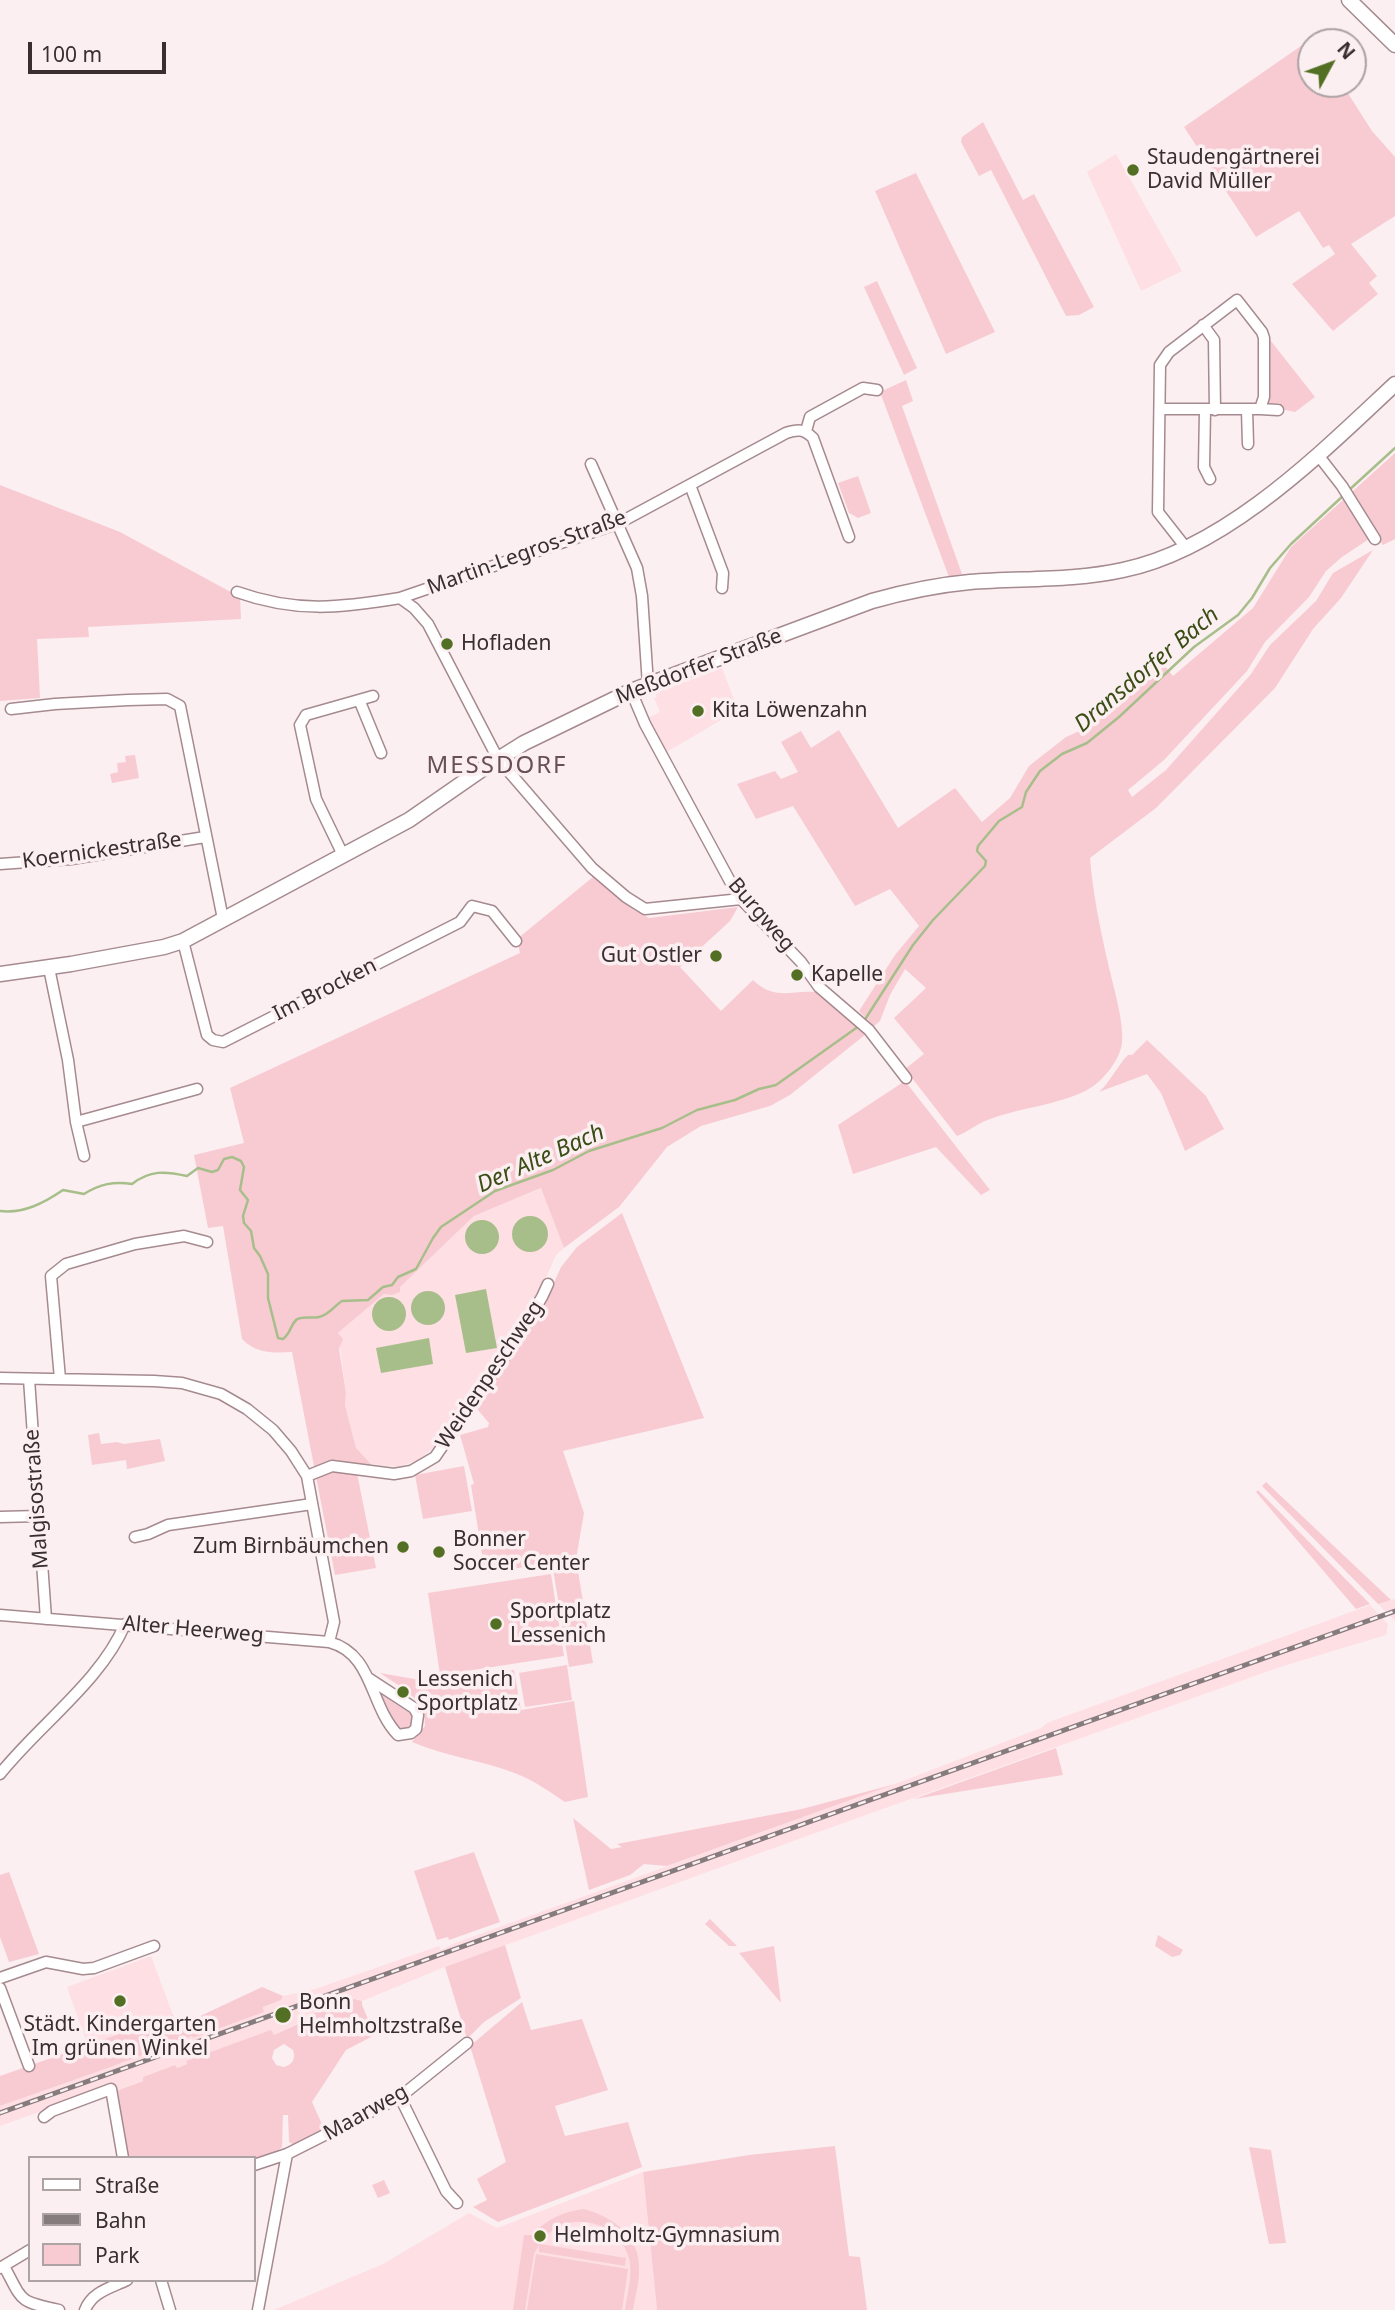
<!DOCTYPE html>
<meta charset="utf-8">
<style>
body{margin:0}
#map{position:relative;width:1395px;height:2310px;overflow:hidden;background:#fbeff1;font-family:"Noto Sans",sans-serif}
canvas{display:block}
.legend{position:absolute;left:28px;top:2156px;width:228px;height:126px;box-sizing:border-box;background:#fbeff1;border:2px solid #ada2a4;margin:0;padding:9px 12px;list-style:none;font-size:21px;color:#392e30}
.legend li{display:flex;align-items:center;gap:14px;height:35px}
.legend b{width:35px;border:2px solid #ada2a4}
.north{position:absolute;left:1297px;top:28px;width:70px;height:70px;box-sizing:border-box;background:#fbeff1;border:2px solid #ada2a4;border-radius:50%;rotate:49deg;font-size:19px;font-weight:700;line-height:28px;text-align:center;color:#392e30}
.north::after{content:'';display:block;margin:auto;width:24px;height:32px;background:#536f23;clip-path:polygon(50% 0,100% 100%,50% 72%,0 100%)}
.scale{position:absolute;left:28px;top:42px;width:138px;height:32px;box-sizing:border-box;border:4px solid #392e30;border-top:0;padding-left:9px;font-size:21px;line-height:24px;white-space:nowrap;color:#392e30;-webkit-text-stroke:5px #fbeff1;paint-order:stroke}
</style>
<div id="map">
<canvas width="1395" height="2310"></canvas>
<ul class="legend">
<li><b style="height:9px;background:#fff"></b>Straße</li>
<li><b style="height:9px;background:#867b7d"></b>Bahn</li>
<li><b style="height:19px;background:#f8cbd3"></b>Park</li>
</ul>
<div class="north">N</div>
<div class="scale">100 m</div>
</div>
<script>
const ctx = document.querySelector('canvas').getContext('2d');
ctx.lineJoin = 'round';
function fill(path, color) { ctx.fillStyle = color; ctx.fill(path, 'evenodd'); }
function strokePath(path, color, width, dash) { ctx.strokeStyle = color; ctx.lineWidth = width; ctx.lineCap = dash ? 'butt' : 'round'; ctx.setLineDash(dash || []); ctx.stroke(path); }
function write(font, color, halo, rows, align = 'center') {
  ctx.font = font + ' "Noto Sans",sans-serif'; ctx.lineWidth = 7; ctx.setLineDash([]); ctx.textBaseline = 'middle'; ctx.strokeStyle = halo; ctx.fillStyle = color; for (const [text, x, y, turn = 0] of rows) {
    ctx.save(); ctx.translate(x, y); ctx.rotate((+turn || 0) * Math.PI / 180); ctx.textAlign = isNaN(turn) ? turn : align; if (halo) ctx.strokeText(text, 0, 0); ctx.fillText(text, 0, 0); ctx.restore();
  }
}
fill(new Path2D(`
 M 1116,154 L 1182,271 L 1141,291 L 1087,172 Z
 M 722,668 L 738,710 L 665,753 L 647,718 L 660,712 L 654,698 L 657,697 L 655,693 Z
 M 542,1188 L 564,1248 L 556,1255 L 536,1300 L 530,1300 L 529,1312 L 432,1449 L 418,1460 L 398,1467 L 371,1464 L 356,1448 L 345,1405 L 346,1393 L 338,1333 L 384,1294 L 400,1287 L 474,1216 Z
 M 1395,1599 L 1395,1621 L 1378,1604 Z
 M 1370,1605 L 1388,1624 L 1386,1635 L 1280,1667 L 807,1836 L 445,1967 L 362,2001 L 358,1999 L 300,2022 L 273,2036 L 271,2031 L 186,2061 L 187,2064 L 176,2068 L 175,2065 L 143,2077 L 144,2080 L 116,2091 L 114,2085 L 0,2126 L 0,2106 L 108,2068 L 192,2036 L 193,2038 L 264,2012 L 263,2007 L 281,2000 L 283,1996 L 315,1989 L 439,1946 L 441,1950 L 455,1943 L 895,1784 L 1041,1728 L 1047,1723 Z
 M 151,1956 L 173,2015 L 88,2046 L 67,1987 Z
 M 643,2172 L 657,2310 L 274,2310 L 383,2264 L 469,2213 L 497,2228 Z`), '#fedfe4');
fill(new Path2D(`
 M 1311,39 L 1313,42 L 1311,42 L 1311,84 L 1342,84 L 1372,131 L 1395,157 L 1395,216 L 1351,244 L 1377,276 L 1369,283 L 1378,294 L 1333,331 L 1292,284 L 1335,254 L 1329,245 L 1323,248 L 1299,211 L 1256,237 L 1184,127 Z
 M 983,122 L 1023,200 L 1034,194 L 1094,307 L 1079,315 L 1066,316 L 991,170 L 979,176 L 961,142 L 962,137 Z
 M 916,173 L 995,332 L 946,354 L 875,191 Z
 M 877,281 L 917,368 L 904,375 L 864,287 Z
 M 1267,336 L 1315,397 L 1295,412 L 1281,409 L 1280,403 L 1269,403 Z
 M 906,380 L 913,401 L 902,406 L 962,574 L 949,577 L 880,392 Z
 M 1395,453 L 1395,539 L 1383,545 L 1375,535 L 1342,557 L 1326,571 L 1309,597 L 1265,642 L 1247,671 L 1164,760 L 1128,790 L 1132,797 L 1166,770 L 1251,674 L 1270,645 L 1316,601 L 1333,573 L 1373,550 L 1341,598 L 1313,629 L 1275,688 L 1156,808 L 1090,858 C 1093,894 1100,928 1108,963 C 1113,986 1124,1020 1122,1043 C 1120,1061 1100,1085 1083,1092 C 1053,1106 1017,1108 985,1121 C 975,1125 968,1132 957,1136 L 905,1069 L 924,1054 L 894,1018 L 926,988 L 905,969 L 890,995 L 880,1021 L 874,1026 L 859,1011 L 895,955 L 919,926 L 890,889 L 855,906 L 793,806 L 756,819 L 737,784 L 775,771 L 781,779 L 798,772 L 781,742 L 801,731 L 811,748 L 839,730 L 898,828 L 955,788 L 982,822 L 1010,798 L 1029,766 L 1066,737 L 1095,724 L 1163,664 L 1173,676 L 1253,608 L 1291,547 Z
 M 858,476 L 871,513 L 858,518 L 849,513 L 838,483 Z
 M 0,485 L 120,532 L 240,597 L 241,619 L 88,627 L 89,637 L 37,639 L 40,698 L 0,701 Z
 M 135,755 L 139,778 L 112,783 L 110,774 L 118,772 L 117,763 L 126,762 L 125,756 Z
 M 593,877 L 634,910 L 649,918 L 738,907 L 730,921 L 680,967 L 721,1011 L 753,980 C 775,1001 789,990 816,992 L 866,1034 L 790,1095 L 770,1106 L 701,1126 L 667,1147 L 619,1207 L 564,1248 L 541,1188 L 474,1216 L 400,1287 L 400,1292 L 392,1295 L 384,1294 L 338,1333 L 343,1339 L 339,1349 L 346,1393 L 345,1405 L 356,1448 L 371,1464 L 357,1473 L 376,1568 L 335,1575 L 292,1352 C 275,1353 256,1354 242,1339 L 223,1226 L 208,1228 L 194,1155 L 244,1143 L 230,1088 L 520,953 L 517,939 Z
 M 1147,1040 L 1206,1096 L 1224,1129 L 1185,1151 L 1161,1093 L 1147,1074 L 1099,1092 C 1111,1081 1117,1066 1128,1055 L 1132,1055 Z
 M 905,1081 L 990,1190 L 981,1195 L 936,1147 L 853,1174 L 838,1125 Z
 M 622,1213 L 704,1418 L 563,1451 L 584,1513 L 576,1559 L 593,1663 L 569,1667 L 552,1563 L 485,1573 L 471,1485 L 474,1484 L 460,1435 L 488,1427 L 489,1423 L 478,1410 L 479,1400 L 551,1289 L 561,1267 L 577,1247 Z
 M 99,1433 L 101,1444 L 117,1442 L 124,1444 L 160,1439 L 165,1461 L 127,1469 L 126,1460 L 92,1465 L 88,1435 Z
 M 464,1466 L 472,1511 L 423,1519 L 415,1475 Z
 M 1266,1482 L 1391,1600 L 1378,1604 L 1262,1486 Z
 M 1258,1490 L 1370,1604 L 1356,1609 L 1256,1492 Z
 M 551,1574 L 564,1656 L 440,1675 L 428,1593 Z
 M 567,1665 L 572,1700 L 525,1707 L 519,1673 Z
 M 514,1670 L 521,1710 L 574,1701 L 588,1797 L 565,1802 C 550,1792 535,1781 517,1774 C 483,1760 446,1757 412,1742 L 425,1726 C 426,1698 400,1687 380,1673 L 437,1683 Z
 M 380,1694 L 411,1714 L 411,1726 L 405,1730 L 396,1726 L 379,1697 Z
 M 1056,1748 L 1063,1775 L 914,1799 Z
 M 895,1784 L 667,1866 L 644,1864 L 630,1875 L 589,1890 L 573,1818 L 611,1849 L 622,1847 L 617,1844 L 802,1809 Z
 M 474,1852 L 500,1922 L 449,1940 L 448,1937 L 437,1940 L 414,1871 Z
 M 9,1872 L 39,1954 L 9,1962 L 0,1937 L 0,1875 Z
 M 710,1919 L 737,1946 L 729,1946 L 705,1924 Z
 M 1158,1935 L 1183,1950 L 1180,1955 L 1172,1957 L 1155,1946 Z
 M 505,1945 L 521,1998 L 484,2022 L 467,2039 L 445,1967 Z
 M 774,1946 L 781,2003 L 739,1953 Z
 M 262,1987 L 283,1996 L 281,2000 L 263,2007 L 264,2012 L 193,2038 L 192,2036 L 108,2068 L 0,2106 L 0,2076 L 173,2015 L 179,2026 Z
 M 354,1999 L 362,2001 L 362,2005 L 375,2035 L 346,2050 L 312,2102 L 325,2131 L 296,2146 L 289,2142 L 288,2115 L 283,2115 L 282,2147 L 276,2152 L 254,2159 L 128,2158 L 116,2091 L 143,2081 L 143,2077 L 175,2065 L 177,2068 L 187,2064 L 186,2061 L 271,2030 L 274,2035 L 311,2018 L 310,2015 ZM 284,2044 L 293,2050 C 296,2059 292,2065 284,2067 L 276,2065 L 272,2058 L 274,2050 Z
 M 522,2002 L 531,2030 L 582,2019 L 608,2090 L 555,2106 L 565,2136 L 628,2122 L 642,2167 L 498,2222 L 473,2207 L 487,2200 L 477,2179 L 506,2162 L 470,2046 Z
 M 835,2146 L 849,2256 L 860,2257 L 867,2310 L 657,2310 L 643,2172 L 749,2155 Z
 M 1249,2147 L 1271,2150 L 1286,2243 L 1269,2244 Z
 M 384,2180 L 390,2193 L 378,2198 L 372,2185 Z
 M 584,2209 C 613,2217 641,2236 639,2271 C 639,2284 635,2297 633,2310 L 625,2310 C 627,2293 634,2272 628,2255 C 615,2217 561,2209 540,2244 L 626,2258 L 625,2266 L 539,2252 L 539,2245 L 534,2254 L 525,2310 L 513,2310 L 524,2235 L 532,2235 C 547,2219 562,2212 584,2209 Z
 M 536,2254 L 628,2269 L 622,2310 L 527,2310 Z`), '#f8cbd3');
fill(new Path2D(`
 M512 1234a18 18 0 1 1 36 0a18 18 0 1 1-36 0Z
 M465 1237a17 17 0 1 1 34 0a17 17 0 1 1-34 0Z
 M 486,1289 L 497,1348 L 466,1353 L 455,1295 Z
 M411 1308a17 17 0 1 1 34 0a17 17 0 1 1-34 0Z
 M372 1314a17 17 0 1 1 34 0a17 17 0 1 1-34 0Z
 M 429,1338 L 433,1364 L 381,1373 L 376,1348 Z`), '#a7be8a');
strokePath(new Path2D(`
 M 1348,491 L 1395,448
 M 864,1021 L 913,945 L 933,920 L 985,866 L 986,861 L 977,851 L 978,846 L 999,821 L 1022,807 L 1026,792 L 1040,771 L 1062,754 L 1087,743 L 1119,717 L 1194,647 L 1238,615 L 1252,598 L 1270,568 L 1291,544 L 1344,495
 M 0,1211 C 23,1214 44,1203 63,1190 L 84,1194 C 100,1184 114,1181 132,1184 C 150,1170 165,1171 187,1176 L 198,1168 L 212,1172 L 218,1170 L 224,1159 L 232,1157 L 241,1161 L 244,1167 L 240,1190 L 248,1200 L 243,1216 L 244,1223 L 251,1231 L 254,1248 L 260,1256 L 268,1274 L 268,1298 L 278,1338 L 283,1339 C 291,1333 290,1326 296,1320 C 302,1315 312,1319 319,1317 C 329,1315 334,1306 342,1301 L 368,1300 L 383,1287 L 392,1285 L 398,1277 L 416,1269 L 433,1238 L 441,1227 L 495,1191 L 553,1170 L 589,1151 L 662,1128 L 697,1110 L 735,1100 L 759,1089 L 776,1085 L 859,1026`), '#a7be8a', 2.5);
const minor = new Path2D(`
 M 1203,325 L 1214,340 L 1215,410
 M 1160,409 L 1260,409 L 1264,397 L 1264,338 L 1262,332 L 1237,300 L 1169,352 L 1160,365 L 1158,512 L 1187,549
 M 1260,409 L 1278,410
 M 1205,410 L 1204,467 L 1210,479
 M 1247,410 L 1248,444
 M 806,431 L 810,417 L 863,388 L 877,390
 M 1318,455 L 1342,486 L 1375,539
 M 591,464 L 637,568 L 642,596 L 648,685
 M 690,485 L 723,573 L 722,588
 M 237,592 C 296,613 340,608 400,598 L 414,608 L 428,624 L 498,759 L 592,868 L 626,897 L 645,909 L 741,899
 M 400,598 L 619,523 L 786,433 C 798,429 804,429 813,438 L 849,537
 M 631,691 L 645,724 L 732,885 L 741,899 L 801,962 L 819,987 L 869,1030 L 906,1078
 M 360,702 L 381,753
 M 11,709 L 55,704 L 128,700 L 167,699 L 180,706 L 223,919
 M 343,855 L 316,799 L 300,725 L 306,715 L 373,696
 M 0,864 L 71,859 L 205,837
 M 183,941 L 207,1035 L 213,1040 L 223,1042 L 460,922 L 472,906 L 492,911 L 516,941
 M 49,968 L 68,1060 L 76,1122 L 84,1156
 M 76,1122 L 197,1089
 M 0,1378 L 154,1381 L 182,1383 L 221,1394 L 247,1409 L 273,1430 L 291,1451 L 307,1476 L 334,1622 L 329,1642
 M 29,1379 L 46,1619
 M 60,1379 L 51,1276 L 66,1264 L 135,1244 L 184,1236 L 207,1242
 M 307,1476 L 332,1466 L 394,1474 L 411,1471 L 435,1457 L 519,1335 L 542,1297 L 548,1284
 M 0,1517 L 39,1516
 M 135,1537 L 148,1534 L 168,1525 L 312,1504
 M 0,1615 L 329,1642 C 374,1654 369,1705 398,1735 L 411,1733 L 416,1729 L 418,1715 L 414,1708 L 368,1678
 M 0,1774 C 38,1726 102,1680 125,1624
 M 0,1978 L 46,1962 L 83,1969 L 94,1968 L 154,1946
 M 0,1988 L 29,2066
 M 400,2097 L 446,2191 L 457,2203
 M 44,2117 L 52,2111 L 111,2089 L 123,2158
 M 254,2165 L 287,2154 L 400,2097 L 467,2043
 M 4,2266 C 23,2302 18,2301 59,2310
 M 0,2268 L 30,2250
 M 161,2280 L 170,2310
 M 85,2310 C 92,2292 110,2288 127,2280
 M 258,2310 L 287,2154`);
const tertiary = new Path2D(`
 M 1349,0 L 1395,45
 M 0,974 L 71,964 L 164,947 L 183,941 L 409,820 L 484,768 L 524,743 L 631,691 L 872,601 C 904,592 937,585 970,582 C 1021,578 1073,581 1123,570 C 1226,549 1321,453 1395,384`);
strokePath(minor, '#a58a8f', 13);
strokePath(tertiary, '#a58a8f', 17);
strokePath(minor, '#fff', 10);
strokePath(tertiary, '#fff', 14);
const rail = new Path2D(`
 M 0,2113 L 1395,1611`);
strokePath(rail, '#867b7d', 5);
strokePath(rail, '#fbeff1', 2.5, [8]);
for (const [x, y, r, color] of [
 [1133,170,7,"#536f23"],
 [447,644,7,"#536f23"],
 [698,711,7,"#536f23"],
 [716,956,7,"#536f23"],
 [797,975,7,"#536f23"],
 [403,1547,7,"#536f23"],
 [439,1552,7,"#536f23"],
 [496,1624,7,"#536f23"],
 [403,1692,7,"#536f23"],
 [120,2001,7,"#536f23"],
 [283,2015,9,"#536f23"],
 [540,2236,7,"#536f23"]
]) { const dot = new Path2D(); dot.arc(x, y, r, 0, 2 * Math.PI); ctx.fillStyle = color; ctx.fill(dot); strokePath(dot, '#fbeff1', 2.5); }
write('21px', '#392e30', '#fbeff1', [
 ["Staudengärtnerei",1147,158],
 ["David Müller",1147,182],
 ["Hofladen",461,644],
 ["Kita Löwenzahn",712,711],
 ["Gut Ostler",702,956,"right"],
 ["Kapelle",811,975],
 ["Bonner",453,1540],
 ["Soccer Center",453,1564],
 ["Zum Birnbäumchen",389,1547,"right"],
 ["Sportplatz",510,1612],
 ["Lessenich",510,1636],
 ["Lessenich",417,1680],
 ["Sportplatz",417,1704],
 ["Bonn",299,2003],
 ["Helmholtzstraße",299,2027],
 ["Städt. Kindergarten",120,2025,"center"],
 ["Im grünen Winkel",120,2049,"center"],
 ["Helmholtz-Gymnasium",554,2236]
], 'left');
write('21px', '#392e30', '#fbeff1', [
 ["Martin-Legros-Straße",527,553,-20],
 ["Meßdorfer Straße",699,667,-21],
 ["Koernickestraße",102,851,-8],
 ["Burgweg",761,915,49],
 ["Im Brocken",325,990,-27],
 ["Weidenpeschweg",490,1375,-56],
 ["Malgisostraße",37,1499,-94],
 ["Alter Heerweg",193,1630,5],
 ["Maarweg",366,2113,-29]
]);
write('italic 23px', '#394d15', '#fbeff1', [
 ["Dransdorfer Bach",1147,670,-40],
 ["Der Alte Bach",541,1159,-24]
]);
ctx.letterSpacing = '2px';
write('24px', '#685054', '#fbeff1', [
 ["MESSDORF",497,766]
]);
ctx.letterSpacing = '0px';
</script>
